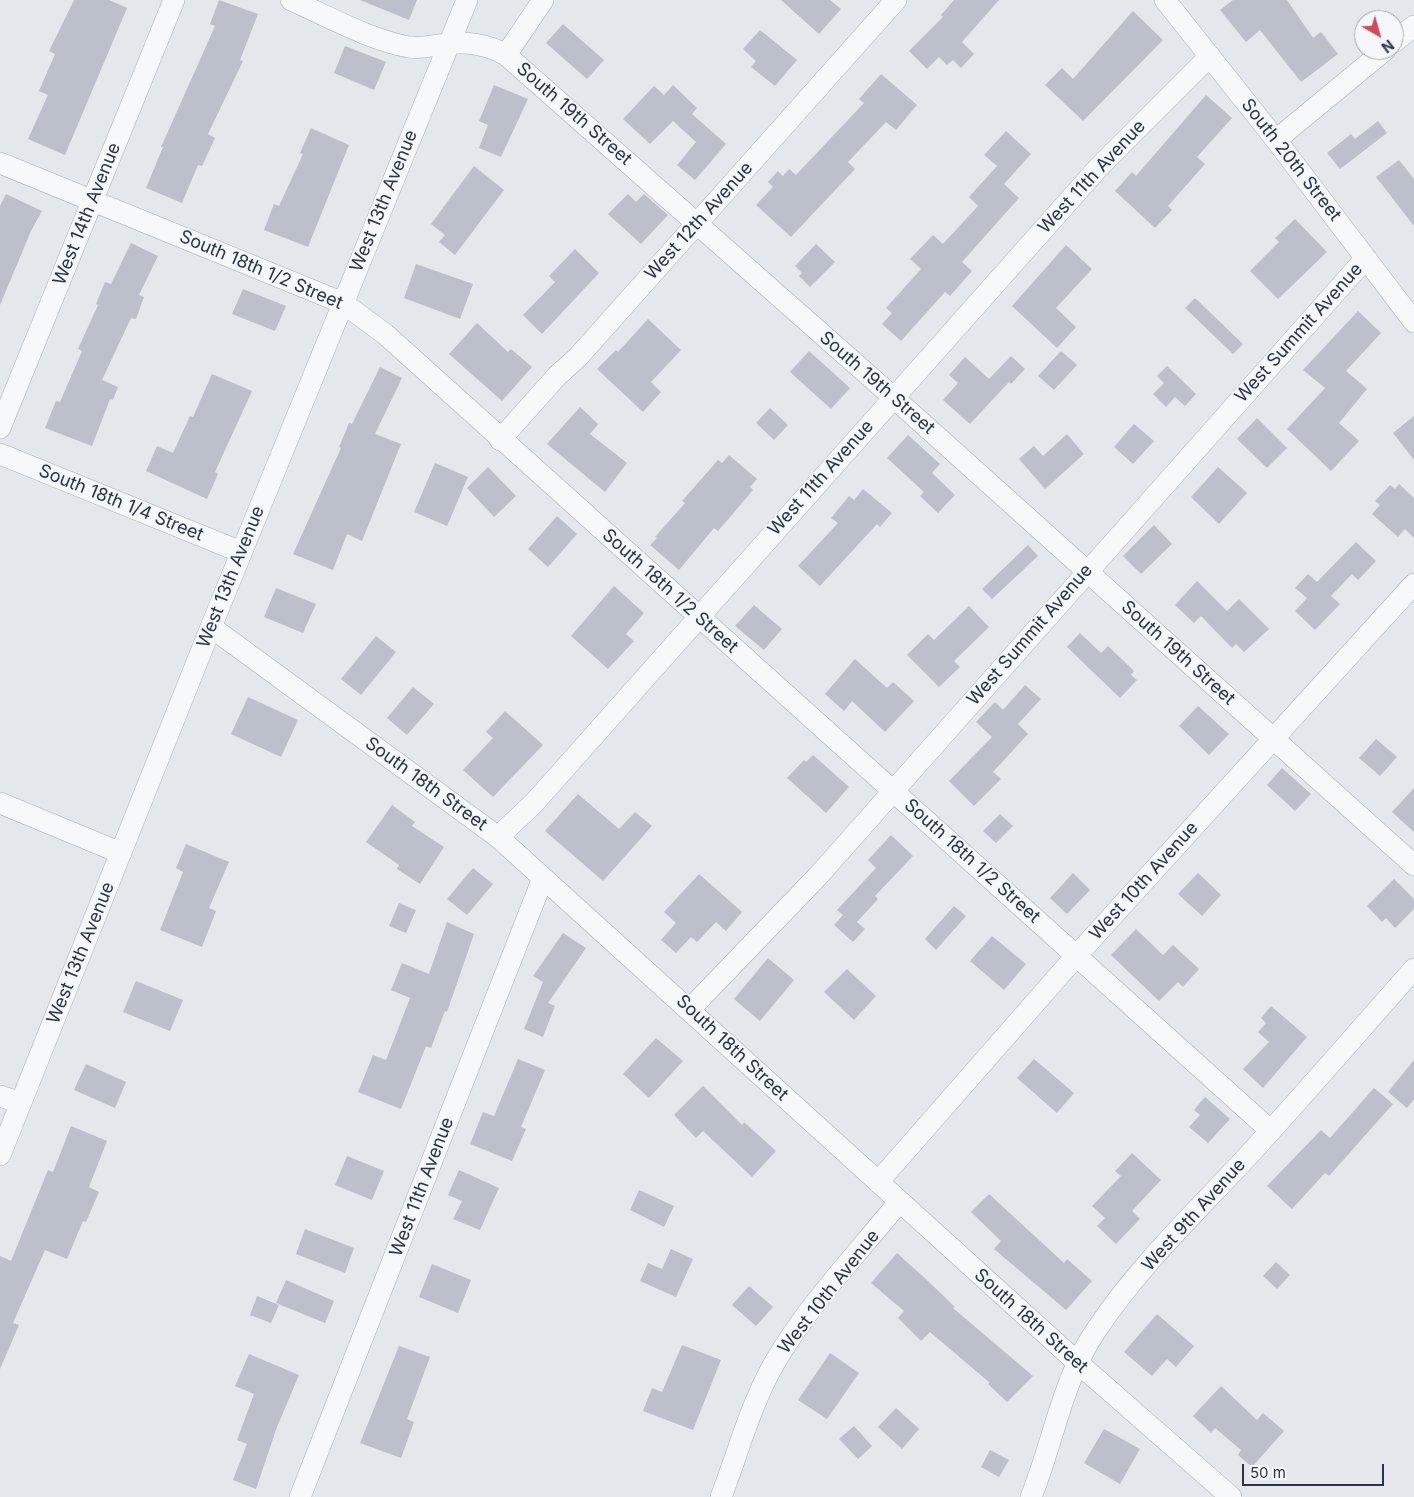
<!DOCTYPE html>
<style>
body{margin:0}
#map{position:relative;width:1414px;height:1497px;overflow:hidden;background:#e4e7ec;font-family:Inter,sans-serif}
canvas{display:block}
.north{position:absolute;left:1354px;top:10px;width:50px;height:50px;box-sizing:border-box;background:#f4f6f9;border:1px solid #a4a8b1;border-radius:50%;rotate:142deg;font-size:14px;font-weight:700;line-height:20px;text-align:center;color:#2b3445}
.north::after{content:'';display:block;margin:auto;width:18px;height:22px;background:#d1495b;clip-path:polygon(50% 0,100% 100%,50% 72%,0 100%)}
.scale{position:absolute;left:1242px;top:1464px;width:142px;height:22px;box-sizing:border-box;border:2px solid #2b3445;border-top:0;padding-left:6px;font-size:15px;line-height:18px;white-space:nowrap;color:#2b3445;-webkit-text-stroke:4px #f4f6f9;paint-order:stroke}
</style>
<div id="map">
<canvas width="1414" height="1497"></canvas>
<div class="north">N</div>
<div class="scale">50 m</div>
</div>
<script>
const ctx = document.querySelector('canvas').getContext('2d');
ctx.lineJoin = 'round';
function fill(path, color) { ctx.fillStyle = color; ctx.fill(path, 'evenodd'); }
function strokePath(path, color, width, dash) { ctx.strokeStyle = color; ctx.lineWidth = width; ctx.lineCap = dash ? 'butt' : 'round'; ctx.setLineDash(dash || []); ctx.stroke(path); }
function write(font, color, halo, rows, align = 'center') {
  ctx.font = font + ' Inter,sans-serif'; ctx.lineWidth = 4; ctx.setLineDash([]); ctx.textBaseline = 'middle'; ctx.strokeStyle = halo; ctx.fillStyle = color; for (const [text, x, y, turn = 0] of rows) {
    ctx.save(); ctx.translate(x, y); ctx.rotate((+turn || 0) * Math.PI / 180); ctx.textAlign = isNaN(turn) ? turn : align; if (halo) ctx.strokeText(text, 0, 0); ctx.fillText(text, 0, 0); ctx.restore();
  }
}
fill(new Path2D(`
 M 74,0 L 109,0 L 127,8 L 65,155 L 28,139 L 48,95 L 39,91 L 55,54 L 49,51 Z
 M 219,0 L 258,14 L 240,60 L 243,61 L 208,134 L 215,138 L 202,166 L 198,165 L 182,203 L 146,188 L 163,147 L 161,147 L 215,26 L 210,24 Z
 M 360,0 L 417,0 L 409,20 Z
 M 781,0 L 830,0 L 841,9 L 819,34 Z
 M 954,0 L 999,0 L 962,42 L 974,54 L 961,68 L 953,60 L 947,65 L 939,57 L 927,69 L 909,51 L 943,17 L 941,15 Z
 M 1233,0 L 1287,0 L 1313,38 L 1321,32 L 1338,54 L 1301,82 L 1260,30 L 1246,42 L 1220,10 Z
 M 1133,11 L 1163,40 L 1083,121 L 1045,85 L 1062,68 L 1073,79 Z
 M 563,24 L 604,60 L 587,79 L 546,43 Z
 M 760,30 L 797,60 L 775,86 L 751,67 L 756,61 L 743,49 Z
 M 345,46 L 386,62 L 374,90 L 334,73 Z
 M 881,74 L 917,105 L 896,130 L 886,122 L 848,162 L 855,169 L 791,237 L 756,205 L 773,187 L 768,182 L 778,171 L 783,176 L 789,169 L 796,175 L 864,103 L 859,99 Z
 M 494,85 L 528,99 L 501,157 L 479,148 L 488,125 L 479,121 Z
 M 673,85 L 697,108 L 692,114 L 726,144 L 695,180 L 677,165 L 696,142 L 673,121 L 650,144 L 623,119 L 654,86 L 664,95 Z
 M 1206,95 L 1232,118 L 1197,157 L 1205,164 L 1168,206 L 1172,210 L 1155,228 L 1115,191 L 1132,172 L 1136,176 Z
 M 1378,121 L 1387,133 L 1340,169 L 1327,153 L 1351,134 L 1355,139 Z
 M 311,128 L 349,145 L 308,247 L 264,230 L 274,204 L 279,206 L 303,154 L 300,153 Z
 M 1006,131 L 1031,154 L 1004,184 L 1019,198 L 962,262 L 972,271 L 950,296 L 945,292 L 901,341 L 882,324 L 892,313 L 886,308 L 921,269 L 910,259 L 933,235 L 943,244 L 978,206 L 969,197 L 997,166 L 984,155 Z
 M 1399,160 L 1414,179 L 1414,226 L 1376,177 Z
 M 474,166 L 504,190 L 455,255 L 439,242 L 445,235 L 431,224 Z
 M 6,194 L 42,211 L 31,231 L 0,305 L 0,206 Z
 M 628,194 L 636,202 L 644,194 L 668,215 L 641,244 L 608,214 Z
 M 1295,219 L 1327,252 L 1278,299 L 1250,271 L 1279,242 L 1275,238 Z
 M 131,243 L 158,256 L 139,295 L 144,297 L 136,319 L 131,318 L 102,380 L 118,387 L 113,400 L 110,399 L 92,446 L 45,428 L 56,401 L 60,402 L 82,351 L 78,349 L 98,305 L 96,304 L 105,282 L 111,284 Z
 M 816,244 L 835,262 L 810,287 L 799,276 L 802,273 L 795,266 Z
 M 1066,245 L 1092,269 L 1056,308 L 1076,327 L 1057,348 L 1012,306 Z
 M 575,249 L 599,273 L 542,334 L 523,315 L 555,282 L 549,276 Z
 M 416,264 L 473,284 L 460,319 L 404,298 Z
 M 243,289 L 286,306 L 275,331 L 232,314 Z
 M 1195,298 L 1243,344 L 1233,354 L 1185,308 Z
 M 1358,311 L 1381,333 L 1346,371 L 1367,389 L 1339,423 L 1359,441 L 1331,471 L 1287,429 L 1325,388 L 1303,370 Z
 M 648,319 L 681,350 L 651,382 L 661,392 L 643,412 L 597,369 L 616,350 L 618,352 Z
 M 477,323 L 508,352 L 511,349 L 532,367 L 502,401 L 449,354 Z
 M 809,351 L 850,388 L 831,409 L 790,372 Z
 M 1061,351 L 1077,365 L 1054,390 L 1038,376 Z
 M 1011,356 L 1025,369 L 1011,384 L 1009,382 L 970,424 L 943,400 L 958,383 L 949,375 L 965,357 L 989,379 Z
 M 1167,366 L 1196,394 L 1185,406 L 1175,397 L 1166,407 L 1153,394 L 1164,383 L 1157,376 Z
 M 380,367 L 402,378 L 375,434 L 401,444 L 362,541 L 347,534 L 333,570 L 293,554 L 341,448 L 339,447 L 349,423 L 352,424 Z
 M 212,374 L 252,391 L 215,472 L 218,474 L 207,499 L 146,471 L 157,446 L 173,453 L 190,416 L 193,417 Z
 M 580,407 L 598,424 L 590,434 L 627,463 L 605,492 L 547,444 Z
 M 770,408 L 788,425 L 774,440 L 756,423 Z
 M 1414,416 L 1414,460 L 1393,433 Z
 M 1257,418 L 1287,448 L 1267,468 L 1237,439 Z
 M 1134,424 L 1154,441 L 1133,464 L 1114,447 Z
 M 1067,434 L 1084,454 L 1045,489 L 1019,459 L 1034,446 L 1043,456 Z
 M 908,435 L 940,464 L 932,473 L 955,495 L 938,513 L 920,496 L 924,492 L 887,458 Z
 M 729,455 L 757,479 L 750,487 L 753,490 L 718,531 L 714,528 L 679,570 L 650,545 L 657,538 L 655,537 L 685,503 L 682,501 L 718,460 L 722,463 Z
 M 435,463 L 468,477 L 447,526 L 414,512 Z
 M 488,467 L 516,496 L 494,517 L 467,488 Z
 M 1218,467 L 1247,493 L 1219,524 L 1191,497 Z
 M 1399,484 L 1414,498 L 1414,538 L 1405,529 L 1398,537 L 1372,514 L 1380,505 L 1375,501 L 1390,485 L 1395,489 Z
 M 863,489 L 892,513 L 880,527 L 877,524 L 820,586 L 798,566 L 838,523 L 831,518 L 849,496 L 854,500 Z
 M 557,516 L 577,534 L 548,567 L 528,549 Z
 M 1154,525 L 1172,544 L 1141,574 L 1123,556 Z
 M 1356,542 L 1376,561 L 1358,580 L 1352,574 L 1331,596 L 1340,604 L 1315,630 L 1295,611 L 1307,598 L 1295,588 L 1308,574 L 1317,582 Z
 M 1028,545 L 1038,556 L 992,599 L 982,589 Z
 M 1197,581 L 1227,611 L 1239,599 L 1269,629 L 1244,652 L 1236,644 L 1232,648 L 1201,616 L 1194,623 L 1175,605 Z
 M 614,586 L 644,613 L 626,634 L 634,641 L 608,669 L 571,636 Z
 M 276,588 L 316,604 L 303,633 L 264,617 Z
 M 754,605 L 782,629 L 764,650 L 735,626 Z
 M 969,606 L 989,627 L 954,661 L 960,667 L 939,687 L 907,655 L 928,634 L 934,640 Z
 M 1080,633 L 1101,653 L 1108,646 L 1134,671 L 1131,675 L 1137,680 L 1120,698 L 1067,647 Z
 M 376,636 L 396,652 L 361,695 L 341,679 Z
 M 855,659 L 887,688 L 893,682 L 914,701 L 885,732 L 852,701 L 844,711 L 825,694 Z
 M 1025,685 L 1041,699 L 1018,724 L 1028,734 L 993,772 L 1001,779 L 974,806 L 949,781 L 992,737 L 976,722 L 995,702 L 1003,710 Z
 M 413,687 L 434,704 L 407,735 L 387,718 Z
 M 248,697 L 298,720 L 281,757 L 231,734 Z
 M 1198,706 L 1229,734 L 1209,755 L 1179,726 Z
 M 505,711 L 543,745 L 493,797 L 463,770 L 493,738 L 486,732 Z
 M 1376,739 L 1397,757 L 1380,776 L 1359,758 Z
 M 813,755 L 849,787 L 826,813 L 787,778 L 804,760 L 806,762 Z
 M 1282,768 L 1311,794 L 1295,811 L 1267,785 Z
 M 1414,788 L 1414,832 L 1392,812 Z
 M 578,794 L 619,829 L 635,812 L 652,826 L 603,881 L 545,831 Z
 M 392,805 L 415,822 L 412,826 L 444,847 L 420,884 L 397,869 L 399,865 L 366,842 Z
 M 1000,814 L 1013,826 L 996,843 L 983,831 Z
 M 891,835 L 913,856 L 875,896 L 878,899 L 857,922 L 865,929 L 853,942 L 834,925 L 843,915 L 837,910 L 876,868 L 868,860 Z
 M 186,844 L 229,862 L 209,908 L 216,911 L 202,947 L 160,930 L 183,872 L 176,868 Z
 M 473,868 L 493,884 L 467,915 L 447,899 Z
 M 1073,873 L 1090,890 L 1067,914 L 1050,898 Z
 M 1198,873 L 1221,895 L 1202,916 L 1178,894 Z
 M 699,874 L 742,912 L 726,931 L 716,922 L 697,942 L 691,937 L 676,953 L 661,940 L 676,923 L 664,912 Z
 M 1394,879 L 1414,899 L 1414,909 L 1395,928 L 1386,918 L 1382,922 L 1367,906 Z
 M 399,903 L 416,910 L 406,933 L 389,926 Z
 M 954,906 L 966,916 L 936,950 L 925,939 Z
 M 447,922 L 474,934 L 447,1012 L 445,1011 L 431,1048 L 426,1046 L 401,1109 L 358,1092 L 373,1055 L 386,1060 L 410,998 L 391,990 L 402,963 L 429,974 Z
 M 1136,929 L 1163,955 L 1173,945 L 1199,969 L 1183,987 L 1178,982 L 1159,1001 L 1111,955 Z
 M 563,933 L 586,948 L 548,1003 L 555,1006 L 543,1037 L 524,1029 L 543,982 L 533,976 Z
 M 992,936 L 1026,964 L 1004,990 L 970,961 Z
 M 768,958 L 794,980 L 760,1021 L 734,999 Z
 M 847,969 L 876,996 L 854,1020 L 824,992 Z
 M 136,981 L 183,1000 L 170,1031 L 123,1012 Z
 M 1271,1006 L 1307,1037 L 1263,1088 L 1243,1069 L 1269,1042 L 1258,1032 L 1266,1023 L 1261,1018 Z
 M 656,1038 L 683,1061 L 649,1098 L 623,1074 Z
 M 518,1059 L 545,1070 L 521,1127 L 526,1129 L 512,1161 L 470,1144 L 483,1112 L 494,1116 Z
 M 1034,1059 L 1074,1093 L 1057,1113 L 1017,1078 Z
 M 1414,1060 L 1414,1099 L 1407,1108 L 1388,1092 Z
 M 86,1064 L 126,1082 L 115,1108 L 74,1090 Z
 M 703,1086 L 742,1125 L 744,1122 L 776,1151 L 752,1177 L 703,1131 L 696,1138 L 674,1115 Z
 M 1374,1088 L 1393,1104 L 1329,1176 L 1325,1173 L 1292,1209 L 1267,1186 L 1321,1130 L 1330,1138 Z
 M 1205,1097 L 1230,1119 L 1208,1143 L 1189,1127 L 1200,1115 L 1194,1110 Z
 M 71,1126 L 107,1141 L 89,1187 L 99,1192 L 86,1222 L 83,1221 L 67,1259 L 45,1250 L 13,1323 L 19,1325 L 0,1369 L 0,1256 L 11,1261 L 48,1170 L 53,1172 Z
 M 1132,1153 L 1161,1180 L 1132,1211 L 1140,1219 L 1116,1244 L 1097,1226 L 1105,1218 L 1092,1206 L 1121,1176 L 1115,1171 Z
 M 347,1156 L 384,1171 L 372,1200 L 335,1185 Z
 M 459,1170 L 499,1188 L 480,1230 L 453,1219 L 462,1201 L 448,1195 Z
 M 639,1190 L 674,1206 L 664,1227 L 630,1210 Z
 M 989,1194 L 1064,1263 L 1067,1259 L 1092,1281 L 1066,1310 L 994,1249 L 1001,1241 L 971,1212 Z
 M 305,1229 L 354,1248 L 345,1273 L 296,1254 Z
 M 671,1249 L 693,1259 L 676,1297 L 640,1281 L 648,1263 L 662,1269 Z
 M 897,1253 L 928,1281 L 955,1307 L 953,1308 L 1033,1376 L 1007,1402 L 988,1384 L 990,1383 L 930,1332 L 921,1341 L 898,1318 L 904,1311 L 871,1283 Z
 M 1276,1262 L 1290,1275 L 1277,1289 L 1263,1276 Z
 M 432,1264 L 471,1280 L 458,1313 L 419,1297 Z
 M 286,1280 L 334,1301 L 325,1323 L 276,1303 Z
 M 749,1286 L 773,1307 L 756,1326 L 732,1305 Z
 M 257,1296 L 279,1305 L 271,1323 L 250,1315 Z
 M 1157,1314 L 1194,1346 L 1176,1367 L 1167,1359 L 1152,1376 L 1124,1352 Z
 M 682,1345 L 721,1360 L 693,1430 L 643,1411 L 652,1388 L 662,1392 Z
 M 399,1346 L 430,1357 L 407,1419 L 414,1422 L 401,1458 L 360,1443 Z
 M 830,1353 L 859,1373 L 827,1419 L 798,1400 Z
 M 249,1354 L 299,1375 L 277,1427 L 256,1489 L 233,1480 L 247,1444 L 237,1440 L 254,1394 L 235,1386 Z
 M 1221,1386 L 1257,1420 L 1263,1413 L 1284,1431 L 1252,1467 L 1238,1455 L 1241,1450 L 1215,1428 L 1211,1433 L 1193,1416 Z
 M 896,1408 L 919,1429 L 902,1449 L 878,1427 Z
 M 854,1426 L 872,1446 L 858,1459 L 839,1439 Z
 M 1104,1429 L 1140,1449 L 1120,1484 L 1084,1463 Z
 M 990,1450 L 1009,1460 L 999,1477 L 981,1467 Z`), '#bbc0ca');
const minor = new Path2D(`
 M 291,0 C 327,16 370,40 409,47 C 422,49 434,45 447,44 C 467,41 489,45 506,55 L 893,397 L 1414,865
 M 1165,0 L 1276,140 L 1414,322
 M 1394,42 L 1414,26
 M 506,55 L 543,0
 M 1276,140 L 1385,50
 M 0,163 L 343,303 L 385,334 L 1271,1131
 M 0,428 L 174,0
 M 500,440 L 557,376 L 578,357 L 896,0
 M 0,454 L 241,552
 M 211,627 L 498,837 L 1078,1363 L 1231,1497
 M 0,803 L 121,853
 M 498,837 L 534,803 L 1098,168 L 1210,56
 M 690,1009 L 818,876 L 1366,258
 M 0,1096 L 21,1103
 M 0,1155 L 211,627 L 467,0
 M 878,1182 L 1077,955 L 1414,584
 M 300,1497 L 543,878
 M 721,1497 C 738,1453 751,1403 775,1362 C 808,1305 858,1253 899,1202
 M 1031,1497 C 1053,1443 1062,1381 1095,1332 C 1136,1269 1195,1213 1246,1158 C 1303,1096 1358,1032 1414,969`);
strokePath(minor, '#a9aeb7', 22);
strokePath(minor, '#f7f8fa', 21);
write('18px', '#2b3445', '#f4f6f9', [
 ["South 19th Street",574,114,41],
 ["South 20th Street",1291,160,52],
 ["West 11th Avenue",1092,177,-47],
 ["West 13th Avenue",384,201,-68],
 ["West 14th Avenue",87,214,-68],
 ["West 12th Avenue",699,221,-48],
 ["South 18th 1/2 Street",261,270,23],
 ["West Summit Avenue",1299,333,-48],
 ["South 19th Street",877,383,41],
 ["West 11th Avenue",821,478,-48],
 ["South 18th 1/4 Street",121,503,22],
 ["West 13th Avenue",231,577,-68],
 ["South 18th 1/2 Street",670,591,42],
 ["West Summit Avenue",1030,635,-49],
 ["South 19th Street",1178,653,42],
 ["South 18th Street",426,784,36],
 ["South 18th 1/2 Street",972,861,42],
 ["West 10th Avenue",1144,881,-48],
 ["West 13th Avenue",81,953,-68],
 ["South 18th Street",732,1048,43],
 ["West 11th Avenue",422,1187,-69],
 ["West 9th Avenue",1194,1215,-48],
 ["West 10th Avenue",829,1292,-52],
 ["South 18th Street",1031,1321,42]
]);
</script>
